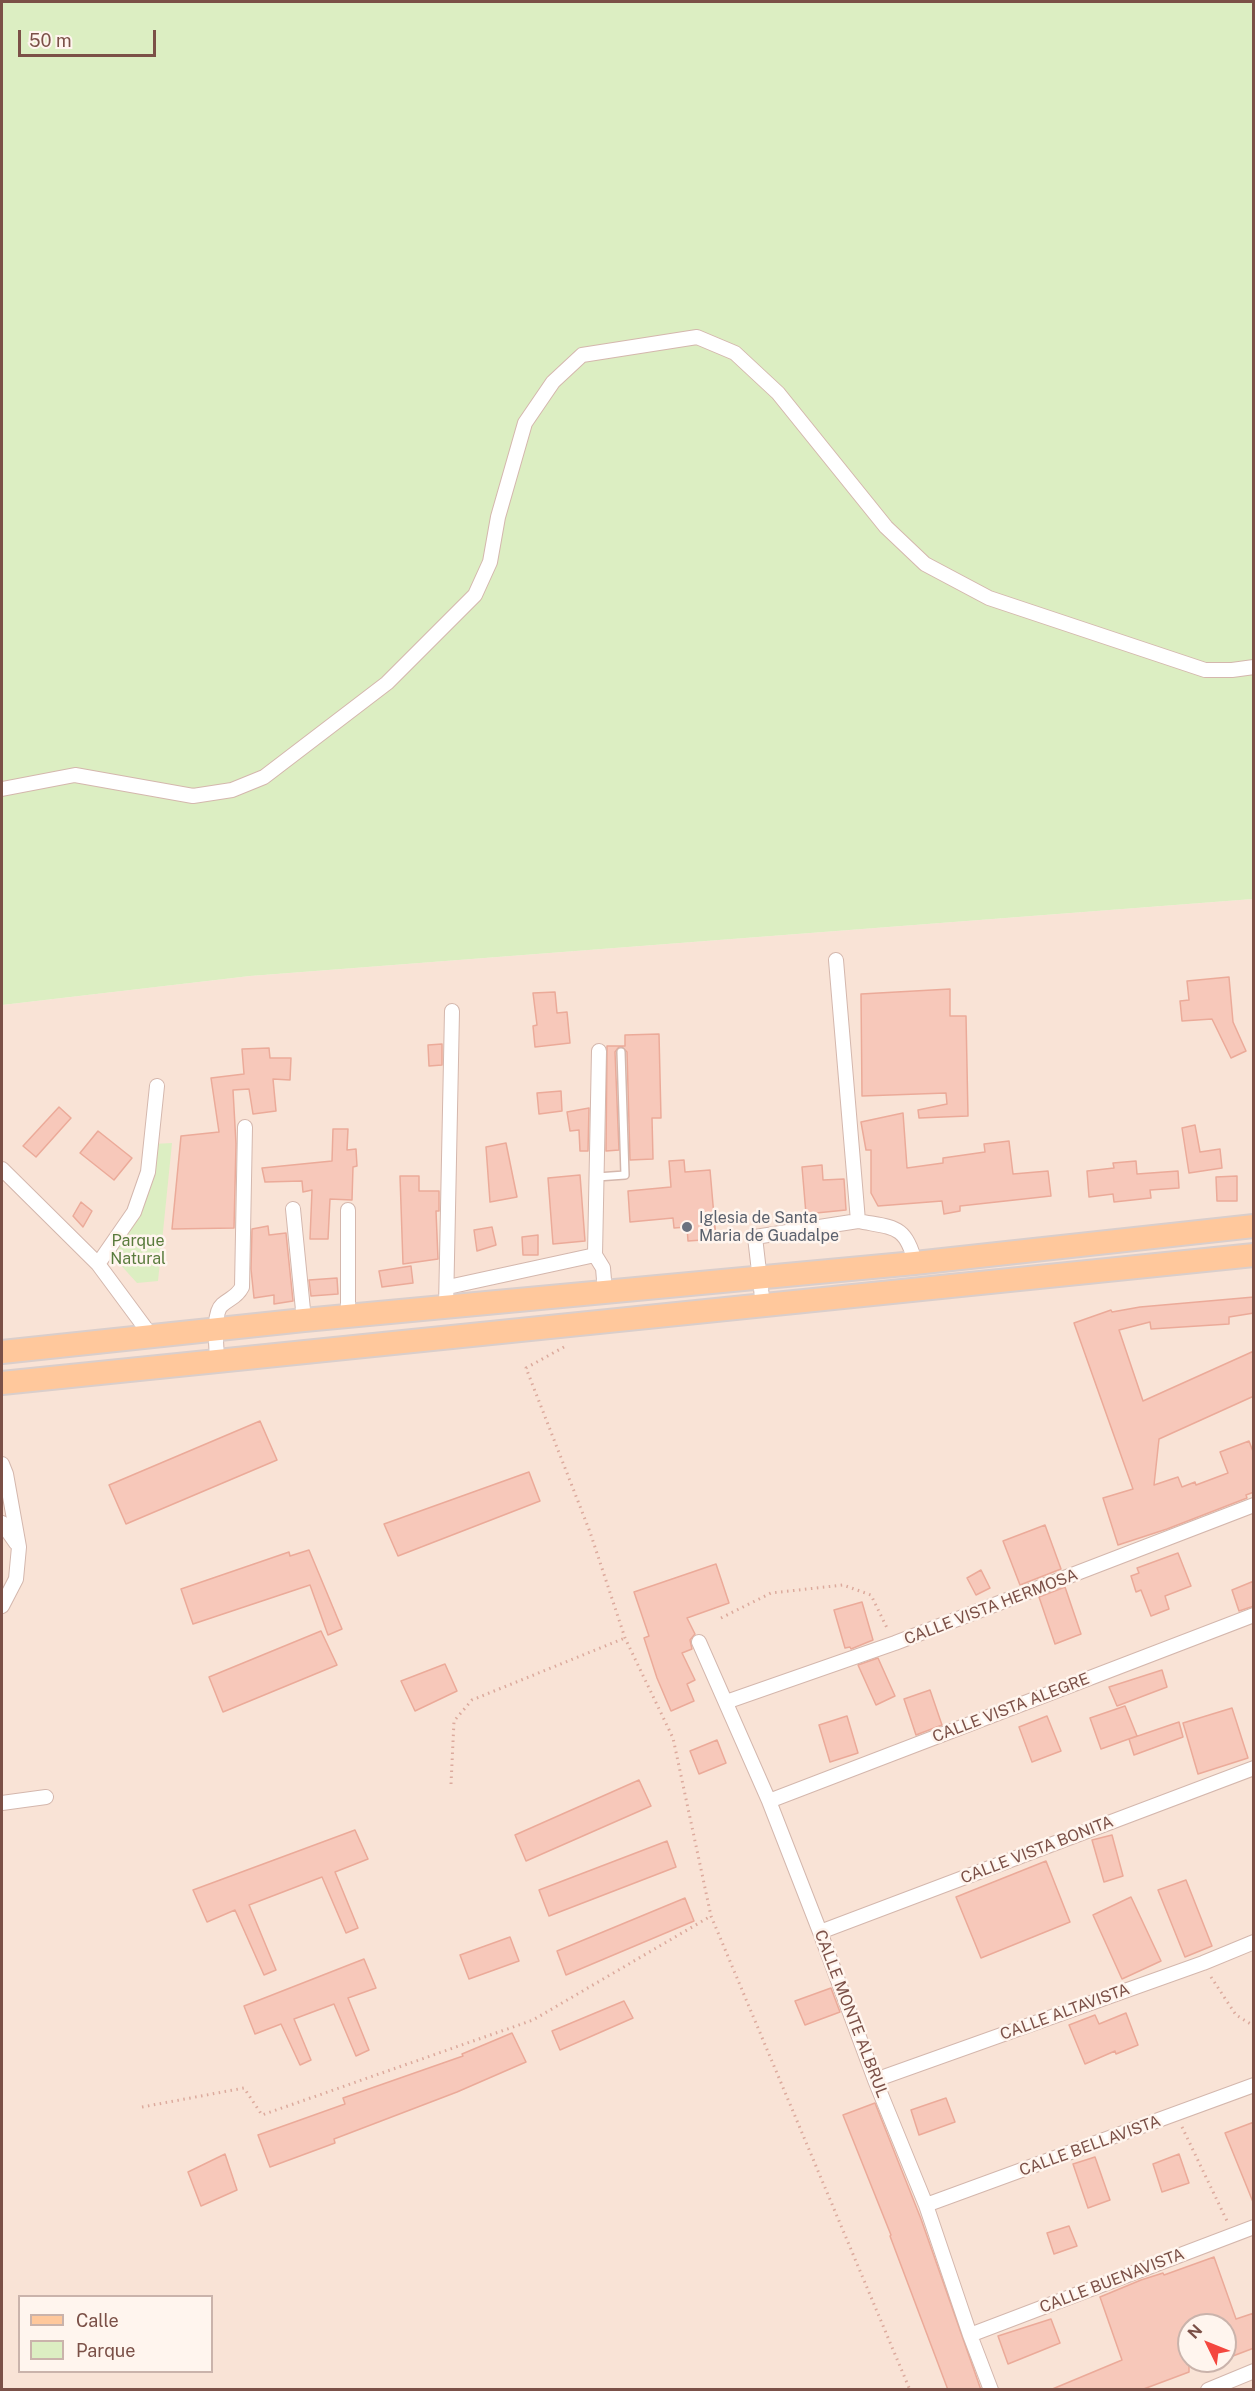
<!DOCTYPE html>
<style>
body{margin:0}
#map{position:relative;width:1255px;height:2391px;overflow:hidden;background:#fef0e6;font-family:"Public Sans",sans-serif}
canvas{display:block}
.frame{position:absolute;inset:0;border:3px solid #7b5047;pointer-events:none}
.legend{position:absolute;left:18px;top:2295px;width:195px;height:78px;box-sizing:border-box;background:#fff5ee;border:2px solid #cab3ab;margin:0;padding:8px 10px;list-style:none;font-size:18px;color:#7b5047}
.legend li{display:flex;align-items:center;gap:12px;height:30px}
.legend b{width:30px;border:2px solid #cab3ab}
.north{position:absolute;left:1177px;top:2313px;width:60px;height:60px;box-sizing:border-box;background:#fff5ee;border:2px solid #cab3ab;border-radius:50%;rotate:313deg;font-size:16px;font-weight:700;line-height:24px;text-align:center;color:#7b5047}
.north::after{content:'';display:block;margin:auto;width:21px;height:27px;background:#f4473f;clip-path:polygon(50% 0,100% 100%,50% 72%,0 100%)}
.scale{position:absolute;left:18px;top:30px;width:138px;height:27px;box-sizing:border-box;border:3px solid #7b5047;border-top:0;padding-left:8px;font-size:18px;line-height:21px;white-space:nowrap;color:#7b5047;-webkit-text-stroke:4px #fff5ee;paint-order:stroke}
</style>
<div id="map">
<canvas width="1255" height="2391"></canvas>
<div class="frame"></div>
<ul class="legend">
<li><b style="height:8px;background:#ffc89c"></b>Calle</li>
<li><b style="height:16px;background:#dceec2"></b>Parque</li>
</ul>
<div class="north">N</div>
<div class="scale">50 m</div>
</div>
<script>
const ctx = document.querySelector('canvas').getContext('2d');
ctx.lineJoin = 'round';
function fill(path, color) { ctx.fillStyle = color; ctx.fill(path, 'evenodd'); }
function strokePath(path, color, width, dash) { ctx.strokeStyle = color; ctx.lineWidth = width; ctx.lineCap = dash ? 'butt' : 'round'; ctx.setLineDash(dash || []); ctx.stroke(path); }
function write(font, color, halo, rows, align = 'center') {
  ctx.font = font + ' "Public Sans",sans-serif'; ctx.lineWidth = 5; ctx.setLineDash([]); ctx.textBaseline = 'middle'; ctx.strokeStyle = halo; ctx.fillStyle = color; for (const [text, x, y, turn = 0] of rows) {
    ctx.save(); ctx.translate(x, y); ctx.rotate((+turn || 0) * Math.PI / 180); ctx.textAlign = isNaN(turn) ? turn : align; if (halo) ctx.strokeText(text, 0, 0); ctx.fillText(text, 0, 0); ctx.restore();
  }
}
fill(new Path2D(`
 M 1253,899 L 1253,2389 L 2,2389 L 2,1005 L 250,976 ZM 20,2296 L 212,2296 L 212,2372 L 20,2372 ZM 1189,2325 L 1225,2325 L 1225,2361 L 1189,2361 Z`), '#f9e3d6');
fill(new Path2D(`
 M 2,2 L 1253,2 L 1253,899 L 250,976 L 2,1005 Z
 M 172,1143 L 158,1281 L 137,1283 L 109,1252 L 138,1214 L 153,1144 Z`), '#dceec2');
const building = new Path2D(`
 M 1229,977 L 1233,1022 L 1246,1051 L 1231,1058 L 1212,1019 L 1182,1021 L 1180,1001 L 1189,1000 L 1187,981 Z
 M 950,989 L 950,1016 L 966,1016 L 968,1116 L 919,1118 L 918,1110 L 947,1104 L 946,1093 L 862,1096 L 861,994 Z
 M 555,992 L 557,1013 L 567,1012 L 570,1043 L 535,1047 L 533,1026 L 537,1025 L 533,993 Z
 M 659,1034 L 661,1118 L 652,1118 L 653,1159 L 630,1160 L 627,1052 L 621,1046 L 618,1048 L 615,1052 L 619,1150 L 606,1151 L 607,1046 L 625,1046 L 625,1035 Z
 M 442,1044 L 442,1065 L 429,1066 L 428,1045 Z
 M 269,1048 L 270,1058 L 291,1058 L 290,1080 L 273,1079 L 276,1111 L 253,1114 L 249,1089 L 233,1090 L 236,1144 L 234,1228 L 172,1229 L 181,1136 L 219,1132 L 211,1078 L 244,1074 L 242,1049 Z
 M 561,1091 L 562,1111 L 539,1114 L 537,1093 Z
 M 59,1107 L 71,1118 L 36,1157 L 23,1146 Z
 M 589,1108 L 588,1151 L 580,1151 L 579,1130 L 570,1131 L 567,1112 Z
 M 903,1113 L 907,1168 L 943,1163 L 943,1158 L 985,1152 L 984,1144 L 1009,1141 L 1013,1174 L 1048,1171 L 1051,1196 L 960,1206 L 960,1211 L 944,1214 L 942,1201 L 878,1206 L 871,1193 L 871,1150 L 866,1150 L 861,1122 Z
 M 1195,1125 L 1200,1152 L 1220,1149 L 1222,1168 L 1189,1173 L 1182,1128 Z
 M 333,1129 L 348,1129 L 347,1150 L 356,1149 L 357,1166 L 353,1167 L 352,1200 L 330,1199 L 328,1239 L 310,1239 L 312,1190 L 303,1192 L 302,1181 L 265,1182 L 262,1168 L 332,1161 Z
 M 98,1131 L 132,1158 L 114,1180 L 80,1153 Z
 M 506,1143 L 517,1197 L 490,1202 L 486,1147 Z
 M 684,1160 L 685,1172 L 710,1170 L 716,1239 L 688,1241 L 687,1227 L 674,1228 L 673,1218 L 630,1222 L 628,1191 L 671,1187 L 669,1161 Z
 M 1136,1161 L 1137,1174 L 1178,1171 L 1179,1188 L 1150,1190 L 1151,1198 L 1114,1202 L 1113,1194 L 1089,1197 L 1087,1171 L 1114,1168 L 1113,1163 Z
 M 822,1165 L 823,1180 L 844,1179 L 846,1210 L 806,1214 L 802,1167 Z
 M 580,1175 L 585,1241 L 553,1244 L 548,1178 Z
 M 400,1176 L 419,1176 L 419,1191 L 439,1191 L 439,1211 L 436,1211 L 438,1259 L 403,1264 Z
 M 1237,1176 L 1237,1201 L 1217,1201 L 1216,1177 Z
 M 81,1202 L 92,1211 L 83,1227 L 73,1216 Z
 M 268,1226 L 269,1235 L 286,1233 L 293,1301 L 274,1304 L 274,1295 L 254,1298 L 251,1269 L 252,1229 Z
 M 492,1227 L 496,1245 L 477,1251 L 474,1230 Z
 M 538,1235 L 538,1255 L 523,1255 L 522,1237 Z
 M 411,1266 L 413,1283 L 382,1287 L 379,1271 Z
 M 337,1278 L 338,1294 L 311,1296 L 309,1280 Z
 M 1254,1297 L 1254,1313 L 1229,1317 L 1229,1324 L 1151,1329 L 1150,1322 L 1119,1330 L 1143,1401 L 1254,1351 L 1254,1396 L 1159,1439 L 1154,1485 L 1178,1477 L 1182,1487 L 1195,1482 L 1196,1485 L 1228,1473 L 1220,1452 L 1249,1441 L 1254,1454 L 1254,1492 L 1246,1495 L 1247,1498 L 1167,1529 L 1118,1545 L 1103,1498 L 1133,1489 L 1074,1323 L 1111,1310 L 1112,1312 L 1140,1307 Z
 M 260,1421 L 277,1460 L 126,1524 L 109,1485 Z
 M 529,1472 L 540,1501 L 398,1556 L 384,1524 Z
 M 1045,1525 L 1061,1569 L 1020,1585 L 1003,1541 Z
 M 309,1550 L 342,1629 L 328,1635 L 310,1585 L 193,1624 L 181,1589 L 289,1552 L 290,1556 Z
 M 1178,1553 L 1191,1586 L 1165,1596 L 1169,1609 L 1151,1616 L 1141,1590 L 1136,1592 L 1131,1576 L 1139,1573 L 1137,1568 Z
 M 716,1564 L 729,1603 L 687,1618 L 695,1634 L 690,1640 L 692,1649 L 682,1653 L 695,1680 L 687,1684 L 694,1701 L 671,1711 L 657,1678 L 644,1638 L 649,1636 L 634,1592 Z
 M 981,1570 L 990,1588 L 976,1595 L 967,1578 Z
 M 1254,1581 L 1254,1606 L 1239,1611 L 1232,1590 Z
 M 1065,1587 L 1081,1634 L 1055,1644 L 1039,1597 Z
 M 862,1602 L 873,1640 L 851,1649 L 850,1647 L 845,1648 L 834,1610 Z
 M 321,1631 L 337,1665 L 223,1712 L 209,1677 Z
 M 878,1658 L 895,1696 L 876,1705 L 858,1665 Z
 M 445,1664 L 457,1691 L 415,1711 L 401,1681 Z
 M 1162,1670 L 1167,1687 L 1117,1706 L 1109,1687 Z
 M 930,1690 L 942,1725 L 916,1735 L 904,1699 Z
 M 1125,1706 L 1137,1736 L 1101,1749 L 1090,1718 Z
 M 1232,1708 L 1248,1758 L 1198,1774 L 1183,1723 Z
 M 847,1716 L 858,1753 L 830,1762 L 819,1725 Z
 M 1047,1716 L 1061,1751 L 1032,1762 L 1019,1727 Z
 M 1179,1722 L 1183,1737 L 1134,1755 L 1129,1739 Z
 M 717,1740 L 726,1763 L 699,1774 L 690,1751 Z
 M 639,1780 L 651,1806 L 526,1861 L 515,1835 Z
 M 355,1830 L 368,1859 L 335,1872 L 358,1928 L 346,1933 L 322,1877 L 249,1905 L 276,1970 L 264,1975 L 235,1910 L 207,1922 L 193,1890 Z
 M 1112,1835 L 1123,1876 L 1104,1882 L 1092,1840 Z
 M 667,1841 L 676,1867 L 549,1916 L 539,1890 Z
 M 1046,1861 L 1070,1922 L 981,1958 L 956,1897 Z
 M 1186,1880 L 1212,1946 L 1185,1957 L 1158,1890 Z
 M 1131,1897 L 1161,1961 L 1122,1979 L 1093,1915 Z
 M 685,1898 L 694,1921 L 566,1975 L 557,1951 Z
 M 510,1937 L 519,1961 L 469,1979 L 460,1955 Z
 M 364,1959 L 376,1988 L 348,1998 L 369,2050 L 356,2056 L 334,2004 L 294,2019 L 311,2060 L 300,2065 L 281,2024 L 255,2034 L 244,2006 Z
 M 831,1988 L 840,2012 L 805,2025 L 795,2001 Z
 M 624,2001 L 633,2018 L 560,2050 L 552,2031 Z
 M 1126,2013 L 1138,2045 L 1116,2054 L 1115,2051 L 1085,2064 L 1069,2025 L 1095,2015 L 1099,2024 Z
 M 512,2033 L 526,2062 L 457,2092 L 334,2139 L 335,2143 L 270,2167 L 258,2135 L 345,2104 L 343,2098 L 463,2056 L 462,2054 Z
 M 946,2098 L 955,2122 L 919,2135 L 911,2110 Z
 M 875,2103 L 921,2219 L 981,2390 L 948,2390 L 890,2236 L 891,2235 L 843,2115 Z
 M 1254,2122 L 1254,2202 L 1253,2202 L 1225,2133 Z
 M 225,2154 L 237,2190 L 201,2206 L 188,2172 Z
 M 1179,2154 L 1189,2183 L 1162,2192 L 1153,2164 Z
 M 1095,2157 L 1110,2200 L 1088,2208 L 1073,2164 Z
 M 1069,2226 L 1077,2246 L 1054,2254 L 1047,2233 Z
 M 1214,2257 L 1236,2319 L 1254,2313 L 1254,2348 L 1225,2359 L 1225,2325 L 1189,2325 L 1189,2372 L 1141,2390 L 1050,2390 L 1122,2360 L 1100,2297 L 1141,2280 L 1163,2273 L 1164,2275 Z
 M 1051,2319 L 1060,2343 L 1008,2364 L 998,2336 Z`);
fill(building, '#f7c8ba');
strokePath(building, '#ebaa99', 1.5);
const service = new Path2D(`
 M 597,1177 L 625,1175 L 621,1052`);
const minor = new Path2D(`
 M 2,789 L 75,775 L 193,796 L 232,790 L 264,777 L 387,683 L 475,595 L 490,562 L 498,517 L 525,423 L 553,382 L 582,355 L 697,337 L 735,353 L 778,393 L 886,527 L 925,564 L 989,598 L 1205,670 L 1232,670 L 1254,667
 M 836,960 L 858,1221 C 893,1228 906,1224 915,1263
 M 599,1051 L 595,1255 L 603,1268 L 605,1292
 M 2,1169 L 98,1264 L 152,1337
 M 293,1209 L 304,1320
 M 348,1210 L 348,1316
 M 98,1264 L 134,1212 L 148,1172 L 157,1086
 M 448,1287 L 595,1255
 M 763,1306 L 755,1237 L 858,1221
 M 446,1307 L 452,1011
 M 217,1361 C 217,1348 212,1314 222,1305 C 230,1298 237,1297 242,1287 L 245,1127
 M 2,1464 L 6,1474 L 19,1547 L 16,1579 L 2,1606
 M 2,1523 L 16,1543
 M 699,1642 L 769,1801 L 820,1932 L 875,2080 L 926,2205 L 970,2335 L 991,2390
 M 726,1702 L 895,1643 L 1254,1505
 M 769,1801 L 1254,1615
 M 2,1803 L 46,1797
 M 820,1932 L 1254,1768
 M 875,2080 L 1203,1963 L 1254,1942
 M 926,2205 L 1254,2085
 M 970,2335 L 1254,2227
 M 1208,2390 L 1254,2371`);
const primary = new Path2D(`
 M 2,1352 L 304,1320 L 915,1263 L 1254,1226
 M 2,1383 L 1254,1255`);
strokePath(service, '#d4b7ad', 10);
strokePath(minor, '#d4b7ad', 16);
strokePath(primary, '#dacecb', 26);
strokePath(new Path2D(`
 M 564,1347 L 526,1368 L 590,1532 L 625,1638 L 673,1738 L 711,1916 L 910,2390
 M 721,1618 L 771,1593 L 843,1585 L 871,1595 L 887,1628
 M 451,1784 L 454,1721 L 472,1700 L 625,1638
 M 1211,1977 L 1236,2015 L 1254,2026
 M 142,2107 L 244,2088 L 262,2115 L 533,2020 L 711,1916
 M 1182,2127 L 1227,2221`), '#dcaa9d', 3, [1.5, 4.5]);
strokePath(service, '#fff', 7);
strokePath(minor, '#fff', 14);
strokePath(primary, '#ffc89c', 22);
for (const [x, y, r, color] of [
 [687,1227,6,"#6b7280"]
]) { const dot = new Path2D(); dot.arc(x, y, r, 0, 2 * Math.PI); ctx.fillStyle = color; ctx.fill(dot); strokePath(dot, '#fff5ee', 2); }
write('16px', '#5b616d', '#fff5ee', [
 ["Iglesia de Santa",699,1218],
 ["Maria de Guadalpe",699,1236]
], 'left');
write('16px', '#597b3c', '#fff5ee', [
 ["Parque",138,1241],
 ["Natural",138,1259]
]);
write('16px', '#7b5047', '#fff5ee', [
 ["CALLE VISTA HERMOSA",991,1607,-21],
 ["CALLE VISTA ALEGRE",1011,1708,-21],
 ["CALLE VISTA BONITA",1037,1850,-21],
 ["CALLE ALTAVISTA",1065,2012,-20],
 ["CALLE MONTE ALBRUL",851,2014,69],
 ["CALLE BELLAVISTA",1090,2146,-20],
 ["CALLE BUENAVISTA",1112,2281,-21]
]);
</script>
